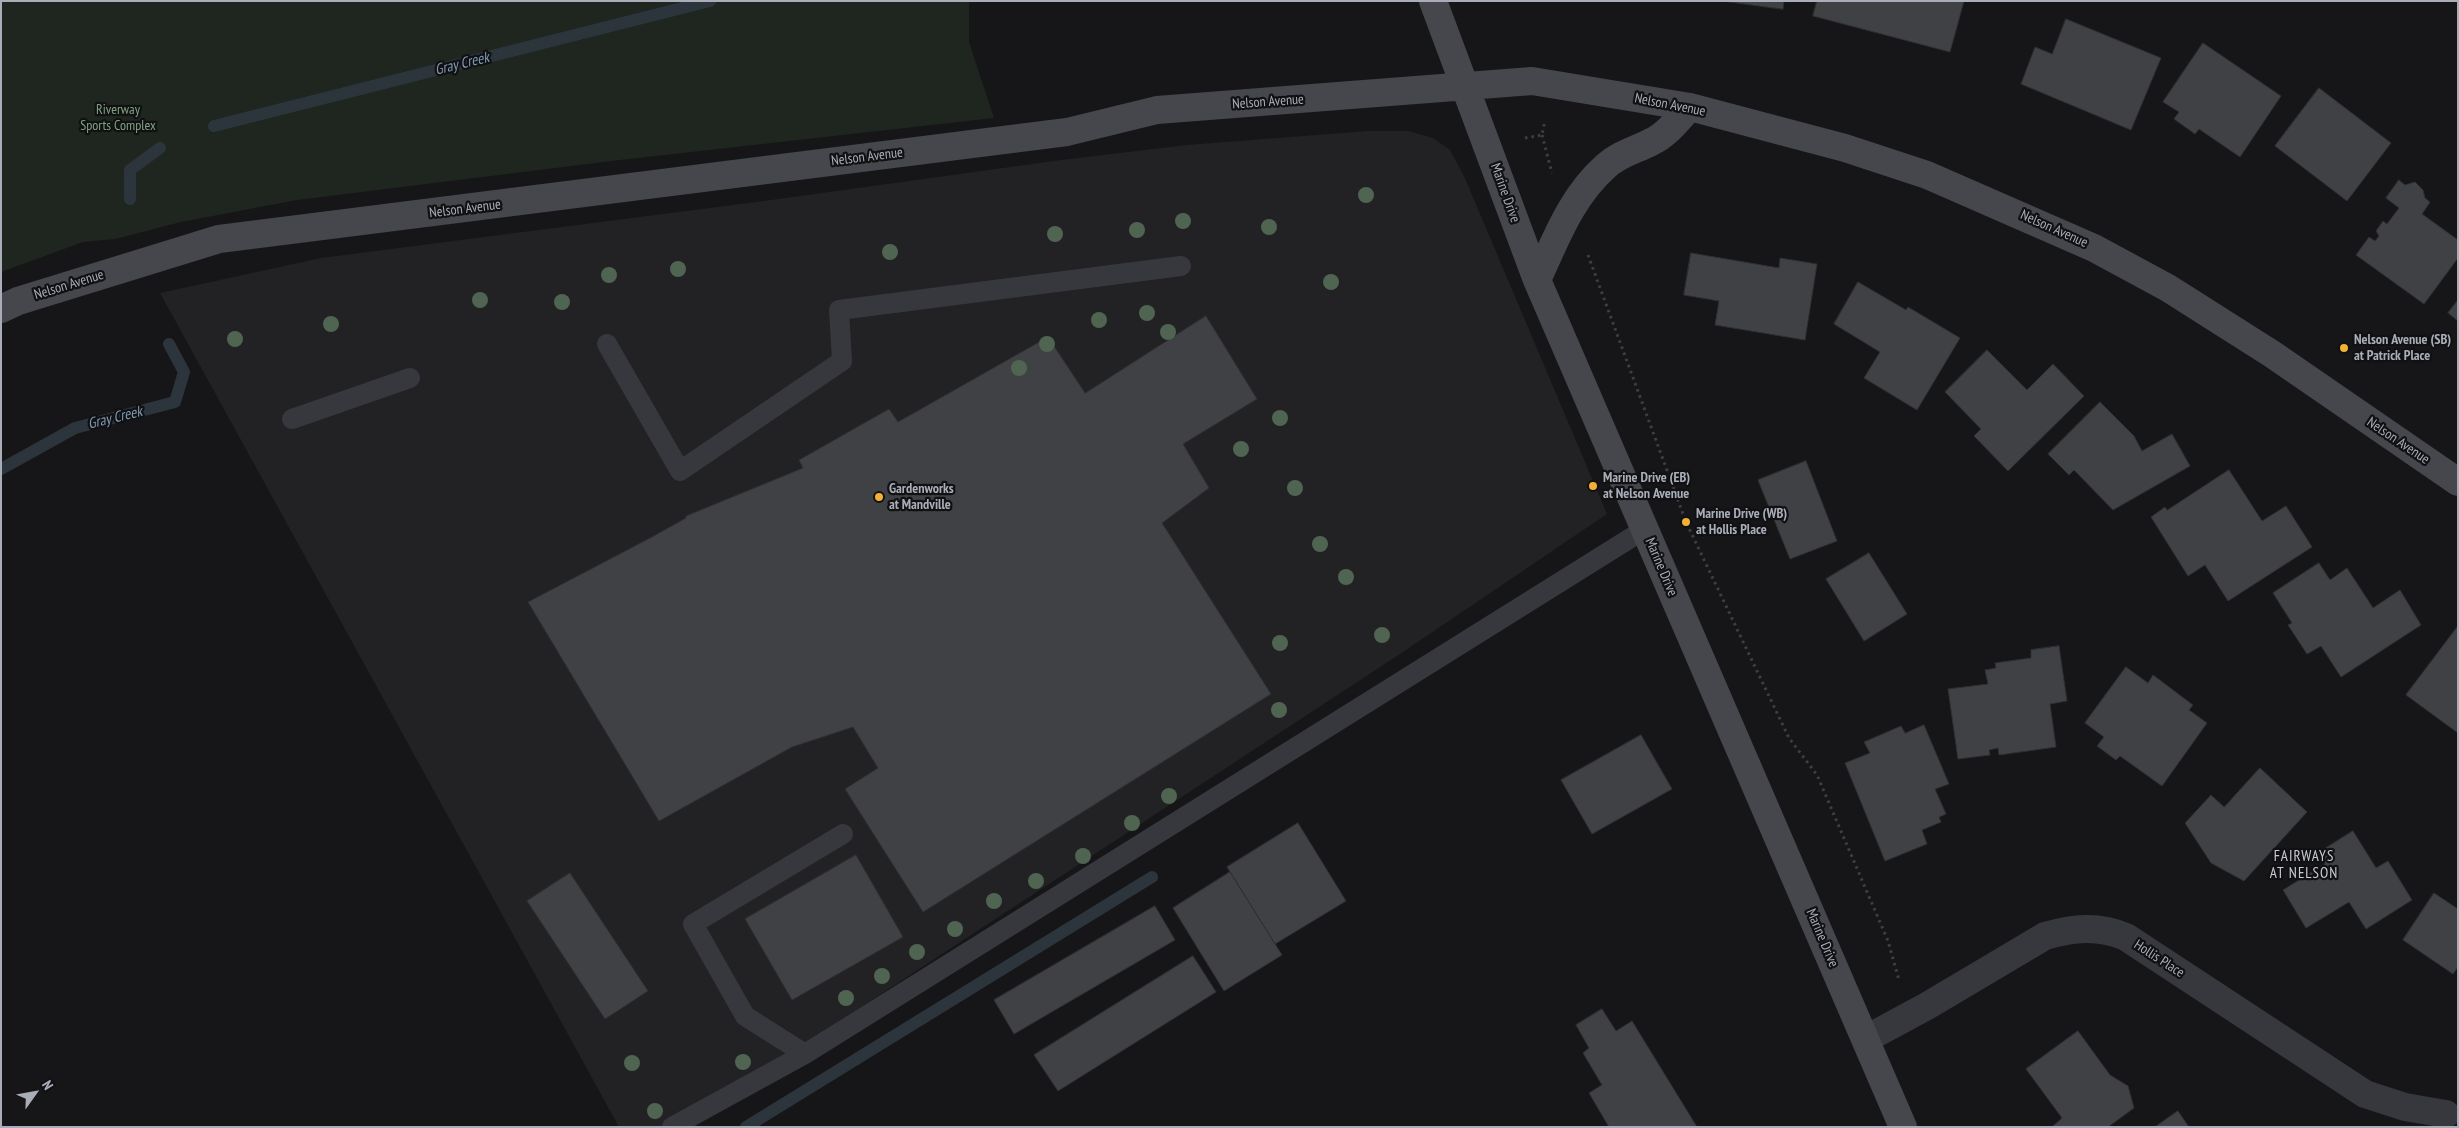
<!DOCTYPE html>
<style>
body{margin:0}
#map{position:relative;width:2459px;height:1128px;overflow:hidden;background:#161618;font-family:"PT Sans Narrow",sans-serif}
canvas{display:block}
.frame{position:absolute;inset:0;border:2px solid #a8adb8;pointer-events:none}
.north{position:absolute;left:10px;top:1068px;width:50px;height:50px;-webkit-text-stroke:4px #111113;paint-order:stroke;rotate:58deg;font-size:14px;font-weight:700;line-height:20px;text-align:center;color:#a8adb8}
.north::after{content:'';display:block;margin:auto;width:18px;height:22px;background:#a8adb8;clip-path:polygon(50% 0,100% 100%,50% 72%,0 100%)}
</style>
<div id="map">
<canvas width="2459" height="1128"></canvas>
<div class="frame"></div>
<div class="north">N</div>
</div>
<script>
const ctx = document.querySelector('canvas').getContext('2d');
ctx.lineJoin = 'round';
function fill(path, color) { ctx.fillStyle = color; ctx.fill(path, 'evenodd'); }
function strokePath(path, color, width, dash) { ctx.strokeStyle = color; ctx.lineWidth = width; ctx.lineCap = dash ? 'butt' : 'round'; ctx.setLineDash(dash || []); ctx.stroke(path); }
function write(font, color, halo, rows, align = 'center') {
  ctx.font = font + ' "PT Sans Narrow",sans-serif'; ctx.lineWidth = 4.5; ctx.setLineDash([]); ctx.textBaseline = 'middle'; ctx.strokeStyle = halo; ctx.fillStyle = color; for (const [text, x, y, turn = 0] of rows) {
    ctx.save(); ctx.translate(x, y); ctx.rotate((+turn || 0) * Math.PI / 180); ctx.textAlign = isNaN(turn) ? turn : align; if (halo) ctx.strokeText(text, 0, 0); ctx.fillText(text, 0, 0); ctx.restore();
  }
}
fill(new Path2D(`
 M 1368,131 L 1408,131 L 1433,138 L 1450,150 L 1464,176 L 1607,514 L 1400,654 L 678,1127 L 619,1127 L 160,293 L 321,258 L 764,201 L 1061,160 L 1187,145 Z`), '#222225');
fill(new Path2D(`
 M 1,1 L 969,1 L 969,42 L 994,118 L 620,160 L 297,200 L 181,222 L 115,239 L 83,242 L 1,272 Z`), '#1e261f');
strokePath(new Path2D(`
 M 214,126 L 710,1
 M 130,199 L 130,170 L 160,148
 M 1,469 L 75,428 L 175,402 L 184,372 L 169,344
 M 746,1127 L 1152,877`), '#2c353c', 12);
const building = new Path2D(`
 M 1723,1 L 1784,1 L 1783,9 Z
 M 1817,1 L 1964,1 L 1950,52 L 1813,16 Z
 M 2066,19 L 2161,58 L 2131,130 L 2021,84 L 2035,47 L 2052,54 Z
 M 2203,43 L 2281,96 L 2240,157 L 2199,129 L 2195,134 L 2174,119 L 2179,112 L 2163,102 Z
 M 2319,88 L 2391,143 L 2347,201 L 2275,146 Z
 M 2399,180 L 2405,185 L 2415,182 L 2423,190 L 2425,198 L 2430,202 L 2422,214 L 2458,240 L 2458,258 L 2424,304 L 2356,255 L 2369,237 L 2375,241 L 2379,236 L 2376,231 L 2383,221 L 2387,224 L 2399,208 L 2386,198 Z
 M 1691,253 L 1779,268 L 1780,258 L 1817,264 L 1805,340 L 1715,325 L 1719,301 L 1684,295 Z
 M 1858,282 L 1906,310 L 1908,307 L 1960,338 L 1917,410 L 1864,378 L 1880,352 L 1834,324 Z
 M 2458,300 L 2458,321 L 2448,313 Z
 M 1206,316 L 1257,399 L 1183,444 L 1209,488 L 1162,523 L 1271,694 L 923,912 L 845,789 L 878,768 L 853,727 L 792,747 L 659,821 L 528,602 L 652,537 L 686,518 L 686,516 L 803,468 L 799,460 L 889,409 L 898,422 L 1048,337 L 1085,393 Z
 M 1987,350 L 2027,390 L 2053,364 L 2084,396 L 2008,471 L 1974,436 L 1981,429 L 1945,392 Z
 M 2100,402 L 2134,436 L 2142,451 L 2172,434 L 2190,466 L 2113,510 L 2074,470 L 2069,475 L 2048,454 Z
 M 1806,461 L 1837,541 L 1790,559 L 1758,480 Z
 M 2229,470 L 2262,521 L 2286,506 L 2312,547 L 2228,601 L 2205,565 L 2188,576 L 2151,517 L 2165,507 L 2167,510 Z
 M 1869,553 L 1907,614 L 1864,641 L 1826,579 Z
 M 2319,563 L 2330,580 L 2347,568 L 2373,608 L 2400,590 L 2421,625 L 2341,677 L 2321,646 L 2307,654 L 2288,625 L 2292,623 L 2273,593 Z
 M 2458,626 L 2458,733 L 2406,695 Z
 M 2059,646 L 2067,701 L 2050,704 L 2056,747 L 1999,755 L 1998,748 L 1989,750 L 1990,755 L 1958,759 L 1948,689 L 1988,684 L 1985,670 L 1996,668 L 1995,663 L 2031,658 L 2031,650 Z
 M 2126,667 L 2148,683 L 2153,675 L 2193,705 L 2189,710 L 2207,723 L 2162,786 L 2120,756 L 2116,760 L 2097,746 L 2104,737 L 2085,723 Z
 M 1924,725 L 1949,784 L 1935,789 L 1946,814 L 1939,817 L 1941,822 L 1922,830 L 1927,844 L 1885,861 L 1845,763 L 1870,753 L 1864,742 L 1901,726 L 1905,733 Z
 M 1641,735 L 1672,789 L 1592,834 L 1561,780 Z
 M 2260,768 L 2307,812 L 2244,881 L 2211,863 L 2185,823 L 2211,795 L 2224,807 Z
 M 1298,823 L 1346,901 L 1275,944 L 1227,867 Z
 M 2353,831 L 2376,868 L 2388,861 L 2412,900 L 2366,929 L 2349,902 L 2306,928 L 2283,890 L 2325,864 L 2318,853 Z
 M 856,855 L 903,937 L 792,1000 L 745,919 Z
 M 1230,872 L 1282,955 L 1224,991 L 1173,908 Z
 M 570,873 L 648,991 L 605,1019 L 527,901 Z
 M 2434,893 L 2458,909 L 2458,967 L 2453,974 L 2403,940 Z
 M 1155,906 L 1175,940 L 1014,1034 L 994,1000 Z
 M 1193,956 L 1216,992 L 1058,1091 L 1034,1055 Z
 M 1602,1009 L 1616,1031 L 1632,1021 L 1697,1127 L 1609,1127 L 1589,1093 L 1602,1085 L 1583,1053 L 1589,1048 L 1576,1025 Z
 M 2078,1031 L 2110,1075 L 2128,1086 L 2134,1108 L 2108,1127 L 2052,1127 L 2062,1118 L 2026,1069 Z
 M 2178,1111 L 2189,1127 L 2155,1127 Z`);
fill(building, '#404145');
strokePath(building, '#303034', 1);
strokePath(new Path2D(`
 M 1542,135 L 1552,173
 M 1525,138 L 1542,135 L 1545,120
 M 1588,255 L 1686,522 L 1789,738 L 1817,775 L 1888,941 L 1899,980`), '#3d3f44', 3, [2.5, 4]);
strokePath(new Path2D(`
 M 607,344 L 680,471 L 842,361 L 839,310 L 1181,266
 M 292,419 L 410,378
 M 843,834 L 693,924 L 745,1016 L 805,1054 L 1645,529
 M 672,1127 L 805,1054`), '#37383d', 20);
strokePath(new Path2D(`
 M 1866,1039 L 1927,1006 L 2045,936 C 2073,928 2098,925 2126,937 L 2365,1094 L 2405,1107 L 2446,1114`), '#37383d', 28);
strokePath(new Path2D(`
 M 1433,1 L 1537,280 L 1903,1127
 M 1537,280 C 1556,239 1571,197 1606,166 C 1620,153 1637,150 1653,141 C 1667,135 1679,118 1690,107
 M 1,309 L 18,301 L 219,239 L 1067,132 L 1157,110 L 1532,81 L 1690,107 L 1845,148 L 1927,175 L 2094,248 L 2168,288 L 2272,354 L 2458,482`), '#45474d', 28);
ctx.fillStyle = '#506452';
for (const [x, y] of [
 [1366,195],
 [1183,221],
 [1269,227],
 [1137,230],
 [1055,234],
 [890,252],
 [678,269],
 [609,275],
 [1331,282],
 [480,300],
 [562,302],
 [1147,313],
 [1099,320],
 [331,324],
 [1168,332],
 [235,339],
 [1047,344],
 [1019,368],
 [1280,418],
 [1241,449],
 [1295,488],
 [1320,544],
 [1346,577],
 [1382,635],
 [1280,643],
 [1279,710],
 [1169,796],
 [1132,823],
 [1083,856],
 [1036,881],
 [994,901],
 [955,929],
 [917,952],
 [882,976],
 [846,998],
 [743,1062],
 [632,1063],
 [655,1111]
]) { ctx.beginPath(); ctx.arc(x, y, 8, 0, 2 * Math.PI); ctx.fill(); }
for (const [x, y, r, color] of [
 [2344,348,5,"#f2b134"],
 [1593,486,5,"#f2b134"],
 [879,497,5,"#f2b134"],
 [1686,522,5,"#f2b134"]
]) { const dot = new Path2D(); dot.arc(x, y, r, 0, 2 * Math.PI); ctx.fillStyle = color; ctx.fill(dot); strokePath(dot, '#111113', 2); }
write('14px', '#a8adb8', '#111113', [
 ["Nelson Avenue",1268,102,-4],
 ["Nelson Avenue",1670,105,11],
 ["Nelson Avenue",867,157,-7],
 ["Marine Drive",1505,193,70],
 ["Nelson Avenue",465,209,-7],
 ["Nelson Avenue",2054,229,24],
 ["Nelson Avenue",69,285,-17],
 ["Nelson Avenue",2398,441,34],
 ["Marine Drive",1661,567,67],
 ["Marine Drive",1822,938,67],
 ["Hollis Place",2159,959,33]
]);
write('14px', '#7fa381', '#111113', [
 ["Riverway",118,110],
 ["Sports Complex",118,126]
]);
write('bold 14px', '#a8adb8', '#111113', [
 ["Nelson Avenue (SB)",2354,340],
 ["at Patrick Place",2354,356],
 ["Marine Drive (EB)",1603,478],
 ["at Nelson Avenue",1603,494],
 ["Gardenworks",889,489],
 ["at Mandville",889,505],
 ["Marine Drive (WB)",1696,514],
 ["at Hollis Place",1696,530]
], 'left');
write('italic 15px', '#7f9bb3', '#111113', [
 ["Gray Creek",462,64,-14],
 ["Gray Creek",115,418,-14]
]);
ctx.letterSpacing = '1px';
write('15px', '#c9ccd4', '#111113', [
 ["FAIRWAYS",2304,857],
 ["AT NELSON",2304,874]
]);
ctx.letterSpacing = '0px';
</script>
